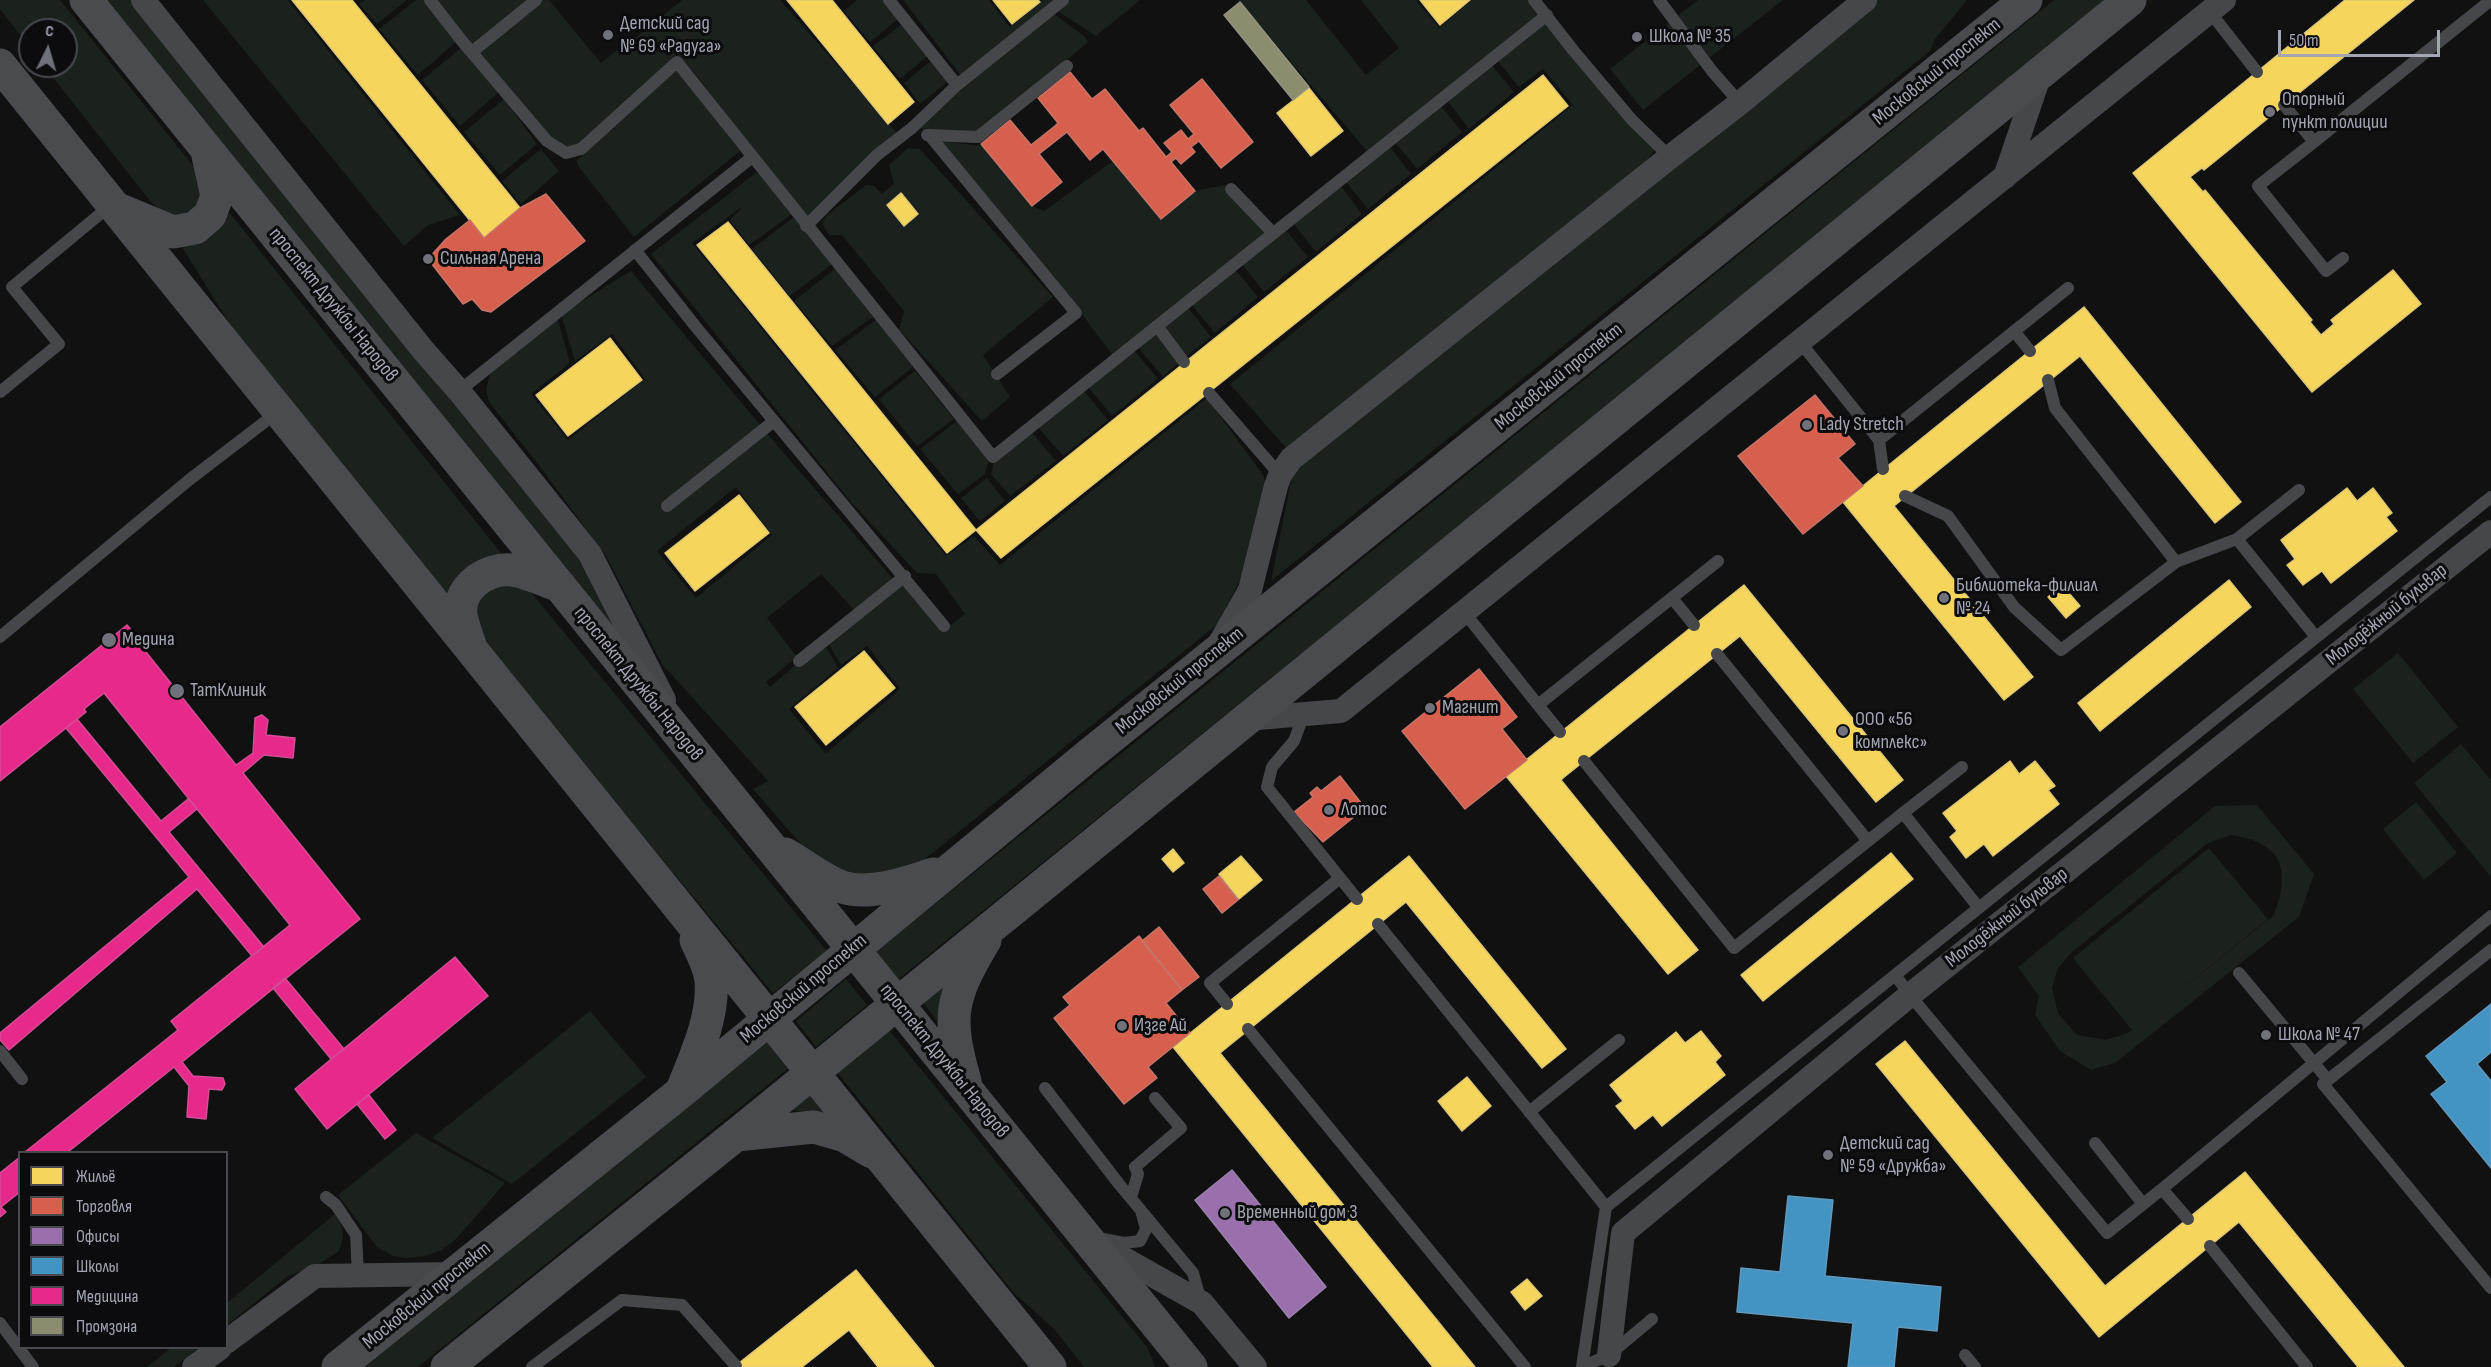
<!DOCTYPE html>
<meta charset="utf-8">
<style>
body{margin:0}
#map{position:relative;width:2491px;height:1367px;overflow:hidden;background:#111;font-family:"Sofia Sans Condensed",sans-serif}
canvas{display:block}
.legend{position:absolute;left:18px;top:1151px;width:210px;height:198px;box-sizing:border-box;background:#0c0b0d;border:2px solid #48494f;margin:0;padding:8px 10px;list-style:none;font-size:18px;color:#a2a6b2}
.legend li{display:flex;align-items:center;gap:12px;height:30px}
.legend b{width:30px;border:2px solid #48494f}
.north{position:absolute;left:18px;top:18px;width:60px;height:60px;box-sizing:border-box;background:#0c0b0d;border:2px solid #48494f;border-radius:50%;rotate:5deg;font-size:16px;font-weight:700;line-height:24px;text-align:center;color:#a2a6b2}
.north::after{content:'';display:block;margin:auto;width:21px;height:27px;background:#6f727a;clip-path:polygon(50% 0,100% 100%,50% 72%,0 100%)}
.scale{position:absolute;left:2278px;top:30px;width:162px;height:27px;box-sizing:border-box;border:3px solid #a2a6b2;border-top:0;padding-left:8px;font-size:18px;line-height:21px;white-space:nowrap;color:#a2a6b2;-webkit-text-stroke:4px #0c0b0d;paint-order:stroke}
</style>
<div id="map">
<canvas width="2491" height="1367"></canvas>
<ul class="legend">
<li><b style="height:16px;background:#f6d55c"></b>Жильё</li>
<li><b style="height:16px;background:#d6604d"></b>Торговля</li>
<li><b style="height:16px;background:#9970ab"></b>Офисы</li>
<li><b style="height:16px;background:#4393c3"></b>Школы</li>
<li><b style="height:16px;background:#e7298a"></b>Медицина</li>
<li><b style="height:16px;background:#8c8c6e"></b>Промзона</li>
</ul>
<div class="north">С</div>
<div class="scale">50 m</div>
</div>
<script>
const ctx = document.querySelector('canvas').getContext('2d');
ctx.lineJoin = 'round';
function fill(path, color) { ctx.fillStyle = color; ctx.fill(path, 'evenodd'); }
function strokePath(path, color, width, dash) { ctx.strokeStyle = color; ctx.lineWidth = width; ctx.lineCap = dash ? 'butt' : 'round'; ctx.setLineDash(dash || []); ctx.stroke(path); }
function write(font, color, halo, rows, align = 'center') {
  ctx.font = font + ' "Sofia Sans Condensed",sans-serif'; ctx.lineWidth = 6; ctx.setLineDash([]); ctx.textBaseline = 'middle'; ctx.strokeStyle = halo; ctx.fillStyle = color; for (const [text, x, y, turn = 0] of rows) {
    ctx.save(); ctx.translate(x, y); ctx.rotate((+turn || 0) * Math.PI / 180); ctx.textAlign = isNaN(turn) ? turn : align; if (halo) ctx.strokeText(text, 0, 0); ctx.fillText(text, 0, 0); ctx.restore();
  }
}
fill(new Path2D(`
 M 0,0 L 60,0 L 194,167 C 205,191 203,209 177,218 L 163,213 L 151,202 L 44,66 L 66,66 L 66,30 L 30,30 L 30,48 L 0,9 Z
 M 102,0 L 131,0 L 467,416 L 529,489 L 584,566 L 615,626 L 594,618 Z
 M 203,0 L 288,0 L 460,215 L 428,225 L 404,246 Z
 M 365,0 L 407,0 L 377,24 L 359,4 Z
 M 416,0 L 424,0 L 457,41 L 418,75 L 379,29 Z
 M 435,0 L 549,0 L 601,63 L 617,50 L 624,47 L 682,0 L 780,0 L 897,133 L 807,221 L 697,76 L 677,54 L 579,145 L 563,148 L 549,137 Z
 M 857,0 L 883,0 L 898,19 L 870,42 L 844,11 Z
 M 903,0 L 989,0 L 1010,27 L 1042,0 L 1060,0 L 963,78 Z
 M 1069,0 L 1140,0 L 1096,36 L 1056,10 Z
 M 1238,0 L 1306,0 L 1366,75 L 1399,48 L 1361,0 L 1416,0 L 1439,28 L 1472,0 L 1530,0 L 1542,16 L 1367,151 Z
 M 1698,0 L 1783,0 L 1643,110 L 1610,69 Z
 M 1875,0 L 1967,0 L 1935,39 L 1930,51 L 1271,581 L 1293,471 Z
 M 2054,0 L 2109,0 L 895,982 L 872,955 Z
 M 1053,13 L 1084,36 L 1088,42 L 983,132 L 931,133 L 916,127 Z
 M 1545,19 L 1656,148 L 1646,162 L 1286,448 L 1230,384 L 1573,105 L 1543,69 L 1519,87 L 1496,59 Z
 M 902,24 L 928,56 L 900,79 L 873,46 Z
 M 461,48 L 499,92 L 460,126 L 422,80 Z
 M 933,59 L 947,79 L 945,84 L 920,104 L 904,83 Z
 M 1491,64 L 1514,92 L 1469,129 L 1447,100 Z
 M 677,70 L 740,151 L 634,237 L 579,167 L 576,161 Z
 M 504,99 L 537,144 L 500,175 L 464,132 Z
 M 1440,105 L 1462,132 L 1417,169 L 1394,141 Z
 M 939,141 L 982,146 L 1032,206 L 1044,211 L 1113,161 L 1161,219 L 1195,191 L 1224,185 L 1268,233 L 1114,357 L 1078,309 Z
 M 1390,147 L 1411,174 L 1368,209 L 1346,182 Z
 M 908,148 L 920,149 L 1053,297 L 983,355 L 1010,397 L 982,421 L 899,329 L 904,311 L 842,235 L 829,235 L 822,224 L 826,216 L 866,185 L 874,186 L 882,194 L 894,184 L 889,165 Z
 M 541,149 L 559,171 L 521,204 L 502,181 Z
 M 757,172 L 792,214 L 749,245 L 730,220 L 743,206 L 692,243 L 946,556 L 974,536 L 1000,565 L 1207,398 L 1263,475 L 1268,490 L 1252,556 L 1218,624 L 910,871 L 883,882 L 828,870 L 798,841 L 753,789 L 768,781 L 662,664 L 606,556 L 538,464 L 489,402 L 486,389 L 491,370 L 557,317 L 570,363 L 531,394 L 568,440 L 645,379 L 612,334 L 575,361 L 561,314 L 631,271 L 782,451 L 894,580 L 854,610 L 821,574 L 767,618 L 797,657 L 766,682 L 770,687 L 823,641 L 838,668 L 789,709 L 825,753 L 829,751 L 900,689 L 867,646 L 841,665 L 826,639 L 903,582 L 943,631 L 965,614 L 936,574 L 917,573 L 851,502 L 651,254 ZM 736,487 L 772,535 L 696,598 L 657,551 Z
 M 1341,186 L 1362,214 L 1316,252 L 1294,224 Z
 M 229,212 L 504,557 L 452,602 L 233,329 L 182,247 C 207,240 216,234 229,212 Z
 M 794,217 L 832,264 L 790,296 L 752,249 Z
 M 1285,229 L 1308,257 L 1264,292 L 1242,264 Z
 M 835,269 L 873,317 L 832,346 L 794,301 Z
 M 1235,269 L 1258,297 L 1215,333 L 1191,304 Z
 M 1187,306 L 1211,337 L 1187,356 L 1165,330 L 1165,325 Z
 M 876,320 L 913,367 L 875,397 L 835,350 Z
 M 1154,331 L 1181,361 L 1163,377 L 1136,345 Z
 M 1133,349 L 1158,379 L 1112,416 L 1088,387 Z
 M 915,371 L 954,419 L 917,446 L 879,399 Z
 M 1083,390 L 1108,420 L 1063,456 L 1038,427 Z
 M 957,421 L 989,459 L 985,474 L 958,494 L 920,449 Z
 M 1031,431 L 1056,461 L 1010,496 L 991,474 L 995,459 Z
 M 987,478 L 1005,501 L 980,521 L 961,498 Z
 M 486,584 L 525,585 L 827,951 L 773,993 L 475,633 L 470,615 Z
 M 2398,653 L 2458,727 L 2413,763 L 2353,689 Z
 M 2461,744 L 2491,780 L 2491,877 L 2414,783 Z
 M 2416,802 L 2457,853 L 2424,880 L 2383,829 Z
 M 2257,805 L 2314,874 L 2299,917 L 2115,1063 L 2091,1070 L 2060,1051 L 2035,1015 L 2039,996 L 2018,967 L 2215,806 ZM 2231,835 C 2283,843 2291,869 2274,915 L 2151,1014 L 2268,919 L 2209,848 L 2073,958 L 2132,1030 L 2128,1033 L 2106,1040 L 2077,1035 L 2058,1013 L 2052,988 L 2058,968 L 2071,953 L 2208,843 Z
 M 846,979 L 867,1005 L 816,1047 L 796,1021 Z
 M 946,981 L 937,1021 L 921,1000 Z
 M 590,1011 L 646,1077 L 512,1184 L 432,1138 Z
 M 889,1030 L 1147,1347 L 1155,1367 L 1084,1367 L 1054,1329 L 1014,1293 L 837,1072 Z
 M 769,1041 L 790,1067 L 418,1367 L 364,1367 Z
 M 813,1092 L 832,1116 L 791,1110 Z
 M 416,1133 L 505,1183 L 457,1238 L 442,1250 L 425,1256 L 407,1258 L 393,1256 L 377,1247 L 338,1195 Z
 M 335,1214 C 344,1226 345,1237 339,1251 L 316,1266 L 288,1276 L 227,1325 L 227,1303 Z
 M 171,1348 L 198,1348 L 174,1367 L 147,1367 Z`), '#1b211c');
const homes = new Path2D(`
 M 292,0 L 352,0 L 520,208 L 484,238 Z
 M 787,0 L 832,0 L 914,102 L 888,124 Z
 M 993,0 L 1038,0 L 1040,2 L 1012,24 Z
 M 1420,0 L 1470,0 L 1440,25 Z
 M 2345,0 L 2414,0 L 2204,170 L 2202,168 L 2190,177 L 2203,192 L 2205,190 L 2312,320 L 2310,322 L 2321,335 L 2334,324 L 2331,320 L 2393,270 L 2421,304 L 2312,392 L 2133,173 Z
 M 1543,75 L 1568,106 L 1001,558 L 976,530 Z
 M 1309,88 L 1343,131 L 1311,156 L 1277,113 Z
 M 901,193 L 918,214 L 904,226 L 887,205 Z
 M 728,222 L 976,530 L 947,553 L 697,245 Z
 M 2084,307 L 2241,502 L 2215,523 L 2080,356 L 1894,506 L 2033,677 L 2004,700 L 1843,502 Z
 M 610,338 L 642,380 L 568,436 L 536,395 Z
 M 2347,488 L 2357,501 L 2373,488 L 2392,513 L 2386,517 L 2397,531 L 2331,583 L 2322,571 L 2303,585 L 2287,565 L 2295,559 L 2281,540 Z
 M 739,495 L 769,533 L 695,591 L 665,553 Z
 M 2229,580 L 2251,607 L 2100,731 L 2078,703 Z
 M 1744,585 L 1903,780 L 1876,802 L 1740,636 L 1563,778 L 1561,780 L 1698,950 L 1668,974 L 1506,776 Z
 M 2062,585 L 2080,606 L 2066,618 L 2048,597 Z
 M 864,651 L 895,688 L 826,745 L 795,707 Z
 M 2010,761 L 2019,774 L 2035,761 L 2055,786 L 2048,790 L 2059,804 L 1993,856 L 1984,844 L 1966,858 L 1950,837 L 1957,831 L 1943,813 Z
 M 1173,849 L 1184,863 L 1173,872 L 1162,859 Z
 M 1891,853 L 1913,879 L 1763,1001 L 1741,975 Z
 M 1241,856 L 1262,880 L 1239,899 L 1219,874 Z
 M 1409,856 L 1566,1049 L 1542,1068 L 1406,902 L 1220,1053 L 1475,1367 L 1433,1367 L 1173,1047 Z
 M 1701,1031 L 1721,1056 L 1715,1062 L 1725,1075 L 1662,1126 L 1653,1115 L 1635,1129 L 1616,1106 L 1623,1101 L 1610,1085 L 1676,1032 L 1685,1043 Z
 M 1905,1041 L 2105,1286 L 2245,1172 L 2404,1367 L 2358,1367 L 2239,1222 L 2099,1337 L 1876,1064 Z
 M 1467,1077 L 1491,1106 L 1462,1131 L 1438,1101 Z
 M 856,1270 L 934,1367 L 878,1367 L 849,1330 L 802,1367 L 734,1367 Z
 M 1527,1279 L 1542,1296 L 1525,1310 L 1511,1292 Z`);
fill(homes, '#f6d55c');
strokePath(homes, '#ddc776', 1.5);
const shops = new Path2D(`
 M 1070,72 L 1092,99 L 1105,89 L 1139,131 L 1143,128 L 1166,157 L 1172,152 L 1164,143 L 1181,130 L 1188,139 L 1194,134 L 1170,105 L 1202,79 L 1253,142 L 1221,168 L 1199,141 L 1191,147 L 1195,152 L 1181,164 L 1176,158 L 1171,162 L 1195,191 L 1161,219 L 1103,149 L 1090,160 L 1067,132 L 1039,154 L 1062,182 L 1032,206 L 981,144 L 1010,120 L 1031,145 L 1055,126 L 1058,123 L 1038,98 Z
 M 546,194 L 585,241 L 491,312 L 482,310 L 472,299 L 463,304 L 428,259 L 446,239 L 470,220 L 484,238 L 520,208 Z
 M 1815,395 L 1855,444 L 1838,458 L 1863,486 L 1803,534 L 1738,456 Z
 M 1479,669 L 1517,717 L 1502,729 L 1527,760 L 1465,809 L 1402,731 Z
 M 1340,776 L 1365,808 L 1323,842 L 1294,812 L 1313,797 L 1310,793 L 1317,787 L 1321,791 Z
 M 1219,876 L 1238,900 L 1222,913 L 1203,889 Z
 M 1159,927 L 1199,977 L 1182,990 L 1142,941 Z
 M 1139,936 L 1182,990 L 1166,1003 L 1190,1033 L 1148,1067 L 1157,1078 L 1124,1104 L 1054,1018 L 1070,1005 L 1063,997 Z`);
fill(shops, '#d6604d');
strokePath(shops, '#c6756b', 1.5);
const offices = new Path2D(`
 M 1232,1170 L 1326,1287 L 1289,1318 L 1195,1200 Z`);
fill(offices, '#9970ab');
strokePath(offices, '#9c80ad', 1.5);
const schools = new Path2D(`
 M 2491,1004 L 2491,1052 L 2477,1064 L 2491,1081 L 2491,1168 L 2431,1094 L 2447,1082 L 2426,1056 Z
 M 1788,1196 L 1833,1200 L 1825,1276 L 1941,1287 L 1937,1331 L 1898,1327 L 1894,1367 L 1848,1367 L 1853,1323 L 1737,1312 L 1741,1268 L 1780,1272 Z`);
fill(schools, '#4393c3');
strokePath(schools, '#6099be', 1.5);
const health = new Path2D(`
 M 127,625 L 144,645 L 142,647 L 236,765 L 253,753 L 255,718 L 262,715 L 268,720 L 266,735 L 295,738 L 293,758 L 264,755 L 243,773 L 360,919 L 182,1062 L 193,1076 L 223,1078 L 225,1084 L 222,1090 L 209,1089 L 206,1119 L 187,1117 L 189,1086 L 174,1067 L 68,1152 L 25,1152 L 178,1030 L 171,1021 L 290,925 L 104,693 L 84,709 L 86,712 L 0,781 L 0,727 Z
 M 77,719 L 161,821 L 188,799 L 192,803 L 197,809 L 169,832 L 264,947 L 252,956 L 197,889 L 9,1050 L 0,1040 L 0,1033 L 189,877 L 66,728 Z
 M 455,957 L 488,996 L 327,1129 L 295,1089 Z
 M 285,978 L 344,1049 L 331,1059 L 273,988 Z
 M 369,1095 L 396,1130 L 385,1139 L 357,1104 Z
 M 20,1157 L 20,1192 L 1,1207 L 6,1212 L 0,1217 L 0,1173 Z`);
fill(health, '#e7298a');
strokePath(health, '#d24e96', 1.5);
const industry = new Path2D(`
 M 1240,2 L 1309,87 L 1293,100 L 1224,15 Z`);
fill(industry, '#8c8c6e');
strokePath(industry, '#939482', 1.5);
strokePath(new Path2D(`
 M 430,0 L 462,41 L 547,141 L 566,153 L 581,149 L 677,62 L 993,457 L 1547,15
 M 889,0 L 957,85
 M 1534,0 L 1573,50 L 1632,120 L 1670,157
 M 1659,0 L 1712,71 L 1740,103
 M 2210,12 L 2257,72
 M 472,52 L 536,0
 M 2284,105 L 2314,142 L 2491,0
 M 927,135 L 978,137 L 1067,66
 M 930,136 L 1076,313 L 997,374
 M 2314,142 L 2258,186 L 2326,271 L 2343,258
 M 1231,189 L 1273,233
 M 806,226 L 877,155 L 912,128 L 957,85 L 1063,0
 M 635,250 L 696,327 L 944,626
 M 1157,326 L 1184,362
 M 2014,331 L 2030,351
 M 1800,342 L 1879,440 L 2068,288
 M 2048,380 L 2055,408 L 2176,562 L 2237,539
 M 459,391 L 751,158
 M 0,392 L 59,344 L 12,287 L 111,205
 M 1209,393 L 1280,475
 M 1879,440 L 1883,469
 M 2299,490 L 2237,539 L 2316,637
 M 1905,496 L 1948,516 L 2014,607 L 2061,650 L 2176,562
 M 667,506 L 774,421
 M 1672,598 L 1694,625
 M 1464,612 L 1538,705 L 1718,561
 M 0,637 L 189,480 L 279,411
 M 1717,654 L 1868,841 L 1903,813
 M 799,661 L 905,576
 M 1538,705 L 1560,732
 M 1304,714 L 1294,741 L 1272,767 L 1267,787 L 1357,899
 M 1584,761 L 1734,948 L 1868,841
 M 1962,767 L 1903,813 L 1979,908
 M 1378,924 L 1606,1207
 M 2491,950 L 2323,1084 L 2491,1288
 M 2239,973 L 2328,1080
 M 1895,975 L 1910,995 L 2107,1233 L 2162,1189 L 2188,1219
 M 1227,1004 L 1210,983 L 1340,878
 M 1248,1029 L 1525,1367
 M 0,1051 L 22,1079
 M 1045,1088 L 1119,1184 L 1193,1273 L 1201,1302
 M 1529,1112 L 1619,1040
 M 2095,1143 L 2143,1204
 M 2162,1189 L 2491,916
 M 326,1197 L 336,1205 L 356,1235 L 358,1275
 M 1131,1197 L 1138,1174 L 1135,1167 L 1181,1128 L 1155,1098
 M 1103,1239 L 1124,1243 L 1140,1241 L 1146,1229 L 1142,1214
 M 2210,1246 L 2307,1367
 M 0,1323 L 33,1367
 M 1965,1355 L 1975,1367
 M 532,1367 L 622,1300 L 682,1305 L 736,1366
 M 1582,1367 L 1606,1207 L 2491,497
 M 1582,1367 L 1609,1355 L 1652,1319`), '#46474a', 12);
strokePath(new Path2D(`
 M 143,0 L 423,350 L 459,391 L 590,554 L 664,700
 M 2005,177 L 2040,74
 M 1220,643 L 1250,590 L 1276,486 L 1280,475 L 1291,459 L 1670,157 L 1740,103 L 1865,0
 M 1246,719 L 1341,711 L 2224,0
 M 1096,1243 L 1202,1303 L 1255,1367
 M 226,1342 L 315,1276 L 453,1274
 M 1609,1355 L 1623,1233 L 1910,995 L 2491,532
 M 194,1367 L 220,1348`), '#46474a', 24);
strokePath(new Path2D(`
 M 86,0 L 1191,1367
 M 0,65 L 1050,1367
 M 120,210 L 173,232 L 195,228 L 210,215 L 217,196 L 208,156
 M 470,645 C 467,635 462,624 461,614 C 458,587 487,568 511,570 C 527,572 545,581 560,586
 M 785,854 C 803,864 822,880 842,887 C 868,896 907,883 933,874
 M 965,1081 C 946,1016 951,997 985,940
 M 683,1088 C 696,1055 714,1017 711,980 C 709,965 702,953 696,940
 M 736,1135 L 814,1127 L 845,1136 L 872,1152
 M 338,1367 L 681,1092 L 1090,754 L 2026,0
 M 447,1367 L 736,1135 L 2130,0`), '#4a4b4e', 33);
for (const [x, y, r, color] of [
 [608,35,6,"#6f727a"],
 [1637,37,6,"#6f727a"],
 [2270,112,6,"#6f727a"],
 [428,259,6,"#6f727a"],
 [1807,425,6,"#6f727a"],
 [1944,598,6,"#6f727a"],
 [109,640,8,"#6f727a"],
 [177,691,8,"#6f727a"],
 [1430,708,6,"#6f727a"],
 [1843,731,6,"#6f727a"],
 [1329,810,6,"#6f727a"],
 [1122,1026,6,"#6f727a"],
 [2266,1035,6,"#6f727a"],
 [1828,1155,6,"#6f727a"],
 [1225,1213,6,"#6f727a"]
]) { const dot = new Path2D(); dot.arc(x, y, r, 0, 2 * Math.PI); ctx.fillStyle = color; ctx.fill(dot); strokePath(dot, '#0c0b0d', 2); }
write('20px', '#a2a6b2', '#0c0b0d', [
 ["Детский сад",620,24],
 ["№ 69 «Радуга»",620,47],
 ["Школа № 35",1649,37],
 ["Опорный",2282,100],
 ["пункт полиции",2282,123],
 ["Сильная Арена",440,259],
 ["Lady Stretch",1819,425],
 ["Библиотека-филиал",1956,586],
 ["№ 24",1956,609],
 ["Медина",122,640],
 ["ТатКлиник",190,691],
 ["Магнит",1442,708],
 ["ООО «56",1855,720],
 ["комплекс»",1855,743],
 ["Лотос",1341,810],
 ["Изге Ай",1134,1026],
 ["Школа № 47",2278,1035],
 ["Детский сад",1840,1144],
 ["№ 59 «Дружба»",1840,1167],
 ["Временный дом 3",1237,1213]
], 'left');
write('20px', '#a2a6b2', '#0c0b0d', [
 ["Московский проспект",1937,72,-39],
 ["проспект Дружбы Народов",333,305,51],
 ["Московский проспект",1559,377,-39],
 ["Молодёжный бульвар",2387,615,-39],
 ["Московский проспект",1180,681,-39],
 ["проспект Дружбы Народов",638,684,51],
 ["Молодёжный бульвар",2007,918,-38],
 ["Московский проспект",804,989,-40],
 ["проспект Дружбы Народов",944,1061,51],
 ["Московский проспект",427,1296,-39]
]);
</script>
